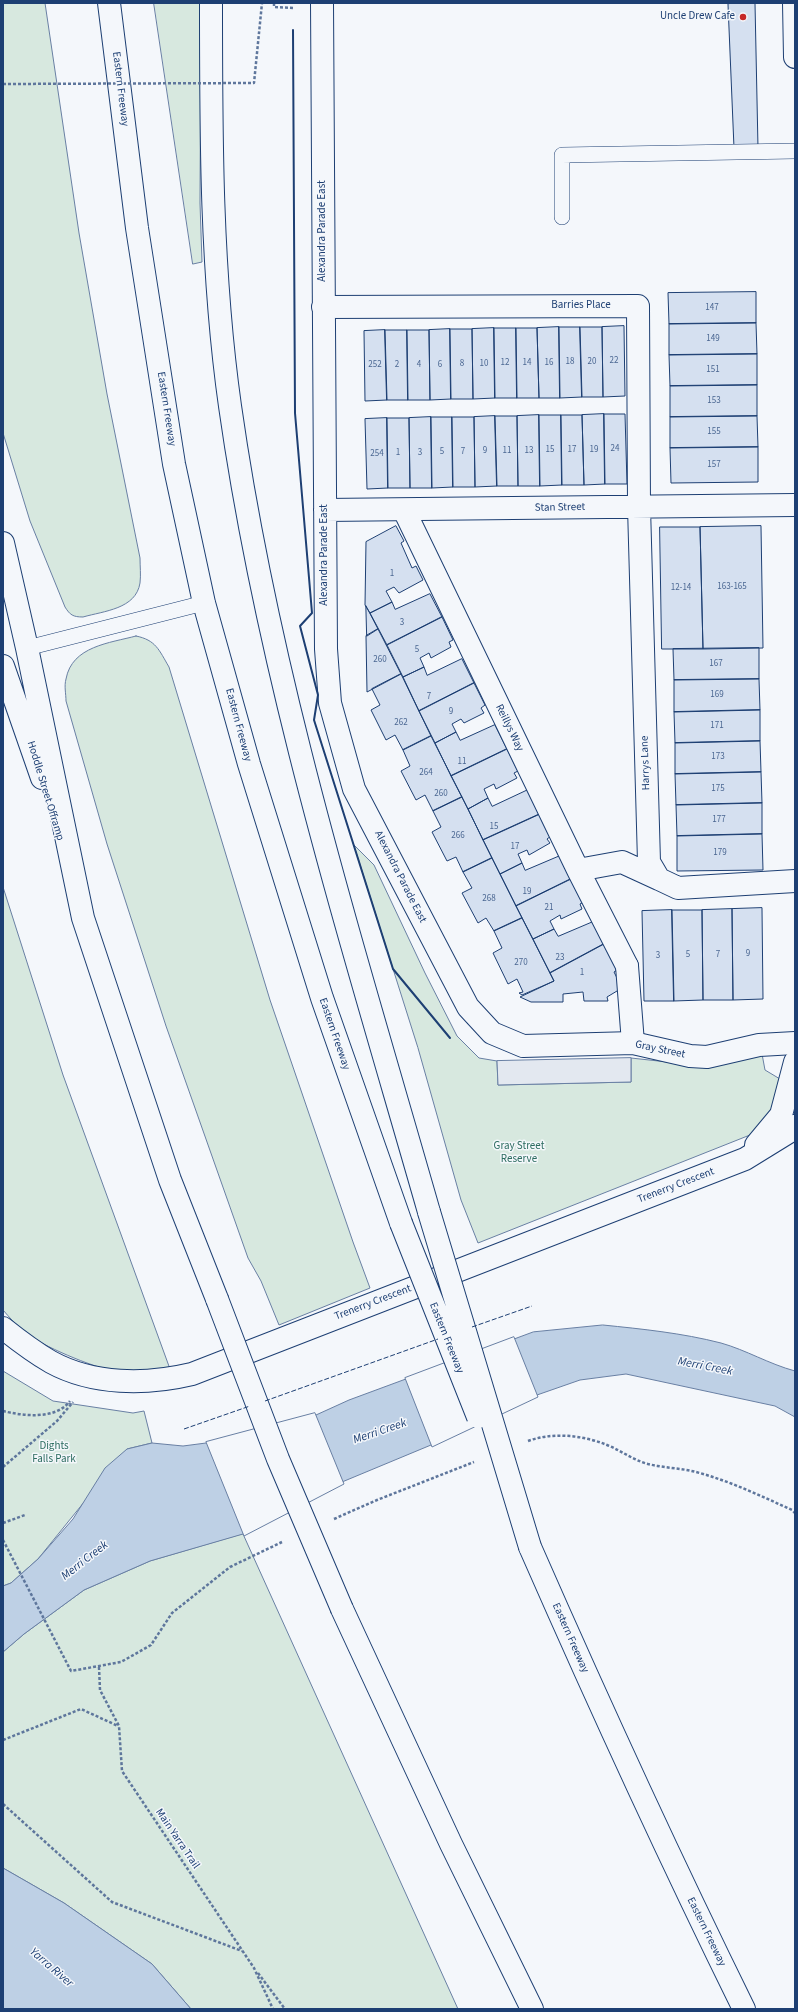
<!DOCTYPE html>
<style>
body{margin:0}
#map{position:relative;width:798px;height:2012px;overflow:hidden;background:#f4f7fb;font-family:"Source Sans 3",sans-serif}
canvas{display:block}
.frame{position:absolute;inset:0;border:4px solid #1d3f73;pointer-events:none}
</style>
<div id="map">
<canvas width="798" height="2012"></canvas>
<div class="frame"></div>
</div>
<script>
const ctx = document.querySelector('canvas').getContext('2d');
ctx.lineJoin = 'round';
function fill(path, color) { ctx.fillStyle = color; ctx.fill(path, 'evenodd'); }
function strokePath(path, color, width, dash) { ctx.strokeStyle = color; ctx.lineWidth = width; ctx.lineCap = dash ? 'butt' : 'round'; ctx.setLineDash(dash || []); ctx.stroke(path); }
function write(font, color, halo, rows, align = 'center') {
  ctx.font = font + ' "Source Sans 3",sans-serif'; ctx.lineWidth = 3; ctx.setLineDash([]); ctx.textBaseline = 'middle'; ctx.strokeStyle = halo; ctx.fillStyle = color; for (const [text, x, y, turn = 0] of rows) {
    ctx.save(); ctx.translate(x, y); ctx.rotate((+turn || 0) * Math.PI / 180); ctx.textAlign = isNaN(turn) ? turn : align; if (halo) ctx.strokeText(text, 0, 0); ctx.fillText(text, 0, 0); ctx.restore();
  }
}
const green = new Path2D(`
 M 3,3 L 45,3 L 79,233 L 107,394 L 140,558 C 140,566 141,575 140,583 C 136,609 104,611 83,617 C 73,617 70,615 65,607 L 30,521 L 3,433 Z
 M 154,3 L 201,3 L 200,203 L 202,262 L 193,264 Z
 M 136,636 C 156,640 159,650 169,667 L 270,1000 L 353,1242 L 370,1288 L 279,1325 L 261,1281 L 248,1258 L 166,1026 L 107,844 L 66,701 C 66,694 64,686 66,679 C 72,646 110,643 136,636 Z
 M 354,845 L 374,865 L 425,973 L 457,1036 L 479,1058 L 497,1061 L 498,1085 L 631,1082 L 631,1058 L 704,1066 L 762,1054 L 765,1070 L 785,1082 L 770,1115 L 755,1133 L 478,1243 L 461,1200 L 418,1048 Z
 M 3,887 L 63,1075 L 170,1369 C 152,1370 132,1374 114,1371 C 92,1367 42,1346 24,1332 C 17,1326 9,1317 3,1310 Z
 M 3,1371 L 53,1401 L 133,1413 L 144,1411 L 152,1443 L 127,1449 L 38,1559 L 11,1583 L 3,1586 Z
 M 243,1534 L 458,2009 L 191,2009 L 152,1964 L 64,1903 L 3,1868 L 3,1652 L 24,1634 L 84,1590 L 150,1561 Z`);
fill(green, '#d7e8df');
strokePath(green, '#687fa3', 1);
const parking = new Path2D(`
 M 631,1058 L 631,1082 L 498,1085 L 497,1061 Z`);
fill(parking, '#e3e8f0');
strokePath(parking, '#687fa3', 1);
const water = new Path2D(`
 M 603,1325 C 642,1329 682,1333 721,1343 C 746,1350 769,1364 795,1371 L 795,1417 L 775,1406 L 626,1374 L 580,1380 L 537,1395 L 431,1445 L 342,1482 L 243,1534 L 150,1561 L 84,1590 L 24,1634 L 3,1652 L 3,1586 L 11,1583 L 38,1559 L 73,1519 L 105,1468 L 127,1449 L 152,1443 L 183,1446 L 206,1443 L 316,1415 L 349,1400 L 533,1332 Z
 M 3,1868 L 64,1903 L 152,1964 L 191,2009 L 3,2009 Z`);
fill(water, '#bed0e5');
strokePath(water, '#687fa3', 1);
const pier = new Path2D(`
 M 514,1337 L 538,1397 L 432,1447 L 405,1378 Z
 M 315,1413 L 344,1484 L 244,1536 L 206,1442 Z`);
fill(pier, '#f4f7fb');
strokePath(pier, '#687fa3', 1);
const building = new Path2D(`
 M 755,3 L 758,148 L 734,148 L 728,4 Z
 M 756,292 L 756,323 L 669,324 L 668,293 Z
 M 756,323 L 757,354 L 669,355 L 669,324 Z
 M 624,326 L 625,396 L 603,397 L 602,327 Z
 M 559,327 L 580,327 L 582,397 L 560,398 Z
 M 559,327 L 560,398 L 539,398 L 537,328 Z
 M 580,327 L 602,327 L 603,397 L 582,397 Z
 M 494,328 L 516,328 L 517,398 L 495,398 Z
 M 494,328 L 495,398 L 473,399 L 472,329 Z
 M 516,328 L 537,328 L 539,398 L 517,398 Z
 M 450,329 L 472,329 L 473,399 L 451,399 Z
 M 450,329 L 451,399 L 430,400 L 429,330 Z
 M 385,330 L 407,330 L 408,400 L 387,400 Z
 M 385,330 L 387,400 L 365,401 L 364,331 Z
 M 407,330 L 429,330 L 430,400 L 408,400 Z
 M 757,354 L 757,385 L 670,386 L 669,355 Z
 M 757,385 L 757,416 L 670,417 L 670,386 Z
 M 604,414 L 625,414 L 627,484 L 605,484 Z
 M 604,414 L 605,484 L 584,485 L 582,415 Z
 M 539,415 L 561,415 L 562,485 L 540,486 Z
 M 539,415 L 540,486 L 518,486 L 517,416 Z
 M 561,415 L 582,415 L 584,485 L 562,485 Z
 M 495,416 L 517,416 L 518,486 L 497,486 Z
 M 495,416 L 497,486 L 475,487 L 474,417 Z
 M 757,416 L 758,447 L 670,448 L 670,417 Z
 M 431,417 L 452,417 L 453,487 L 432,488 Z
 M 431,417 L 432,488 L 410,488 L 409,418 Z
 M 452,417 L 474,417 L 475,487 L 453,487 Z
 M 387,418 L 409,418 L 410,488 L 388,488 Z
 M 387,418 L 388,488 L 367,489 L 365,419 Z
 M 758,447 L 758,482 L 671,483 L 670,448 Z
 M 396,526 L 404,541 L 401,543 L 412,568 L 416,566 L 423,580 L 399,593 L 394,587 L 386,591 L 392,602 L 370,613 L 365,605 L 366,542 Z
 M 761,526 L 763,648 L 703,649 L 700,527 Z
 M 660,527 L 700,527 L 703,649 L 662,649 Z
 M 430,594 L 442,617 L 387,645 L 370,613 L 392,602 L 395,609 Z
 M 366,606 L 378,629 L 367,636 Z
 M 442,617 L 453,640 L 449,642 L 451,647 L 431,658 L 429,653 L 420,658 L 424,667 L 403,677 L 387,645 Z
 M 378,629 L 401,674 L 367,692 L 366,636 Z
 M 759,648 L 759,679 L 674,680 L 673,649 Z
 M 462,659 L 474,683 L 419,711 L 403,677 L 424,667 L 427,675 Z
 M 401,674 L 431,736 L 403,750 L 395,735 L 386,740 L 371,710 L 380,705 L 372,689 Z
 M 759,679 L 760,710 L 674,712 L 674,680 Z
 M 474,683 L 485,705 L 481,708 L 484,713 L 464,723 L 461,719 L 452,724 L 456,732 L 435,743 L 419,711 Z
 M 760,710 L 760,741 L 675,743 L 674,712 Z
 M 495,725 L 507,749 L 451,776 L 435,743 L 456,732 L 460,740 Z
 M 431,736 L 462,797 L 433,811 L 425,795 L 416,800 L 401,771 L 410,766 L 403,750 Z
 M 760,741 L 761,772 L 675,774 L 675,743 Z
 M 507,749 L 518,771 L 514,773 L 517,778 L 496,789 L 494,784 L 484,789 L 488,798 L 468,809 L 451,776 Z
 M 761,772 L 762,803 L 676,805 L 675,774 Z
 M 528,790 L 540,814 L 483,840 L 468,809 L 488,798 L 492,806 Z
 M 462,797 L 492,858 L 463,872 L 456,857 L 447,861 L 432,832 L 441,827 L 433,811 Z
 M 762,803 L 762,834 L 677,836 L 676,805 Z
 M 540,814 L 551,836 L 547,839 L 550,843 L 529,855 L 527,850 L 518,854 L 522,863 L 500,874 L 483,840 Z
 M 762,834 L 763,870 L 677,871 L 677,836 Z
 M 560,856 L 573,878 L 516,906 L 500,874 L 522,863 L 525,870 Z
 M 492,858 L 522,918 L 494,931 L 486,918 L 478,923 L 462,893 L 472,888 L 463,872 Z
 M 573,878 L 584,902 L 580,904 L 582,909 L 561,919 L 560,915 L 550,921 L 554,929 L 533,939 L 516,906 Z
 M 762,908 L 763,999 L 733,1000 L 732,909 Z
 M 732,909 L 733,1000 L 703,1000 L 702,910 Z
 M 672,910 L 674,1001 L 644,1001 L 642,911 Z
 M 672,910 L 702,910 L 703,1000 L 674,1001 Z
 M 522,918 L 554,981 L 522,995 L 519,993 L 523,992 L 517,979 L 508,984 L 493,953 L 502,948 L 494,931 Z
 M 593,922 L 604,944 L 550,973 L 533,939 L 554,929 L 558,936 Z
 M 604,944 L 617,970 L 614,972 L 622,988 L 607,997 L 608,1001 L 584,1001 L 583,992 L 563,994 L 563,1002 L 531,1002 L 520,997 L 554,981 L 550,973 Z`);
fill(building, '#d5e0f0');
strokePath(building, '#1d3f73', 1);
const service = new Path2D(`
 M 562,217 L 562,155 L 795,151
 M 27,648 L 204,603`);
const pedestrian = new Path2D(`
 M 627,966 L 633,1043`);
const minor = new Path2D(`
 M 322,3 L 326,649 L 330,703 L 354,789 L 468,1007 L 492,1033 L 523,1046 L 633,1043 L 690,1056 L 707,1057 L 759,1045 L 795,1043
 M 794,3 L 795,57
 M 323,307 L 638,306 L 639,507 L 649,862 L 659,879 L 678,888 L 795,881
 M 325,510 L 795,505
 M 404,510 L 578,870 L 622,862 L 659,879
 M 578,870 L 627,966`);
const tertiary = new Path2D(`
 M 756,1145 L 781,1115 L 795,1062
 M 3,1328 C 18,1340 34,1352 51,1362 C 93,1385 146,1385 192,1374 L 745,1159 L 792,1130 L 795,1126`);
const motorway = new Path2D(`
 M 109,3 L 137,228 L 174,464 L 204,603 L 249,764 L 322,998 L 401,1223
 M 211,3 C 211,137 211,272 230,406 C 269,681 353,946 429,1212
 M 3,543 L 27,648 L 83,918 L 170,1180 L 217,1299
 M 3,666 L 42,778
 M 530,1547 C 598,1702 669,1857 744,2009
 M 342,1609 L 451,1844 L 532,2009`);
strokePath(service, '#1d3f73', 16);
strokePath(pedestrian, '#1d3f73', 24);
strokePath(minor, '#1d3f73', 24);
strokePath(tertiary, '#1d3f73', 24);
strokePath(motorway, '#1d3f73', 24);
strokePath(new Path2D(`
 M 274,3 L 274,7 L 295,8
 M 3,1411 C 23,1416 56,1420 70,1401
 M 528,1441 C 552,1432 583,1435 607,1445 C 622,1451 633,1460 648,1464 C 664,1468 681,1468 696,1472 C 730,1481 761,1496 792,1510 L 795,1513
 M 3,1467 L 57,1421 L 73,1402
 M 334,1519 L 377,1500 L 474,1462
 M 3,1523 L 25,1515
 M 3,1540 L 71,1671 L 121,1662 L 151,1645 L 172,1613 L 230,1567 L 282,1542
 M 99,1667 L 100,1690 L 119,1726 L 122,1771 L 254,1968 L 273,2009
 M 3,1740 L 81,1709 L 118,1726
 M 3,1804 L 112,1902 L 242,1951
 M 258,1973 L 285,2009`), '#5e769c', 2.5, [3, 2]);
strokePath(service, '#f4f7fb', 15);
strokePath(pedestrian, '#f4f7fb', 22);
strokePath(minor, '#f4f7fb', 22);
strokePath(tertiary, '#f4f7fb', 22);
strokePath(motorway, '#f4f7fb', 22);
const motorwayBridge = new Path2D(`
 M 429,1212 L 530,1547
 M 401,1223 L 478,1417
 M 217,1299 L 278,1459 L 342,1609`);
strokePath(motorwayBridge, '#1d3f73', 24, []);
strokePath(new Path2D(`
 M 3,84 L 254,83 L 262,3`), '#5e769c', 2.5, [3, 2]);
strokePath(motorwayBridge, '#f4f7fb', 22);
strokePath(new Path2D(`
 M 472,1327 L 532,1306
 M 265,1401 L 438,1339
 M 184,1429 L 250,1406`), '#1d3f73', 1, [5, 2]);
strokePath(new Path2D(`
 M 293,30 L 295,413 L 312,613 L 300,626 L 318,695 L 314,720 L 393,969 L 450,1038`), '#1d3f73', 2);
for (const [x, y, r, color] of [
 [743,17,4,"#c62828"]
]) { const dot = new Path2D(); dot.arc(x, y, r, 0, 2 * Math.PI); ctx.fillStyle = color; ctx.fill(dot); strokePath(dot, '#f4f7fb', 1.5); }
write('9px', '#4b6792', null, [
 ["147",712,308],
 ["149",713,339],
 ["22",614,361],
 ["18",570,362],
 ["20",592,362],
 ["12",505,363],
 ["14",527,363],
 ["16",549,363],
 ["8",462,364],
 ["10",484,364],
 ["252",375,365],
 ["2",397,365],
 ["4",419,365],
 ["6",440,365],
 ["151",713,370],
 ["153",714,401],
 ["155",714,432],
 ["24",615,449],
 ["15",550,450],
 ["17",572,450],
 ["19",594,450],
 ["9",485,451],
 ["11",507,451],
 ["13",529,451],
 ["5",442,452],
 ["7",463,452],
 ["1",398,453],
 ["3",420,453],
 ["254",377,454],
 ["157",714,465],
 ["1",392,574],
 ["163-165",732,587],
 ["12-14",681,588],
 ["3",402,623],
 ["5",417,650],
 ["260",380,660],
 ["167",716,664],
 ["169",717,695],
 ["7",429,697],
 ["9",451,712],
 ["262",401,723],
 ["171",717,726],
 ["173",718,757],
 ["11",462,762],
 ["264",426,773],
 ["175",718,789],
 ["260",441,794],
 ["177",719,820],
 ["15",494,827],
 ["266",458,836],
 ["17",515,847],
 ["179",720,853],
 ["19",527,892],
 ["268",489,899],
 ["21",549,908],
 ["9",748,954],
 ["5",688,955],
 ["7",718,955],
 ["3",658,956],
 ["23",560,958],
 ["270",521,963],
 ["1",582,973]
]);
write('11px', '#1d3f73', '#f4f7fb', [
 ["Uncle Drew Cafe",735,17]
], 'right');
write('11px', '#1d3f73', '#f4f7fb', [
 ["Eastern Freeway",120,89,83],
 ["Alexandra Parade East",323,231,-90],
 ["Barries Place",581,306],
 ["Eastern Freeway",166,409,81],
 ["Stan Street",560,508,-1],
 ["Alexandra Parade East",325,555,-90],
 ["Eastern Freeway",238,725,75],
 ["Reillys Way",509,728,64],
 ["Harrys Lane",646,763,-92],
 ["Hoddle Street Offramp",45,791,73],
 ["Alexandra Parade East",400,877,63],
 ["Eastern Freeway",334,1034,71],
 ["Gray Street",660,1050,12],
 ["Trenerry Crescent",676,1186,-21],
 ["Trenerry Crescent",373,1303,-21],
 ["Eastern Freeway",446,1338,68],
 ["Eastern Freeway",570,1638,66],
 ["Main Yarra Trail",177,1839,56],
 ["Eastern Freeway",706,1932,64]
]);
write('11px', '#2c6c60', '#f4f7fb', [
 ["Gray Street",519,1147],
 ["Reserve",519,1160],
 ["Dights",54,1447],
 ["Falls Park",54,1460]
]);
write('italic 12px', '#1d3f73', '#f4f7fb', [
 ["Merri Creek",705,1367,11],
 ["Merri Creek",380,1432,-19],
 ["Merri Creek",85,1561,-38],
 ["Yarra River",51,1968,41]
]);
</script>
